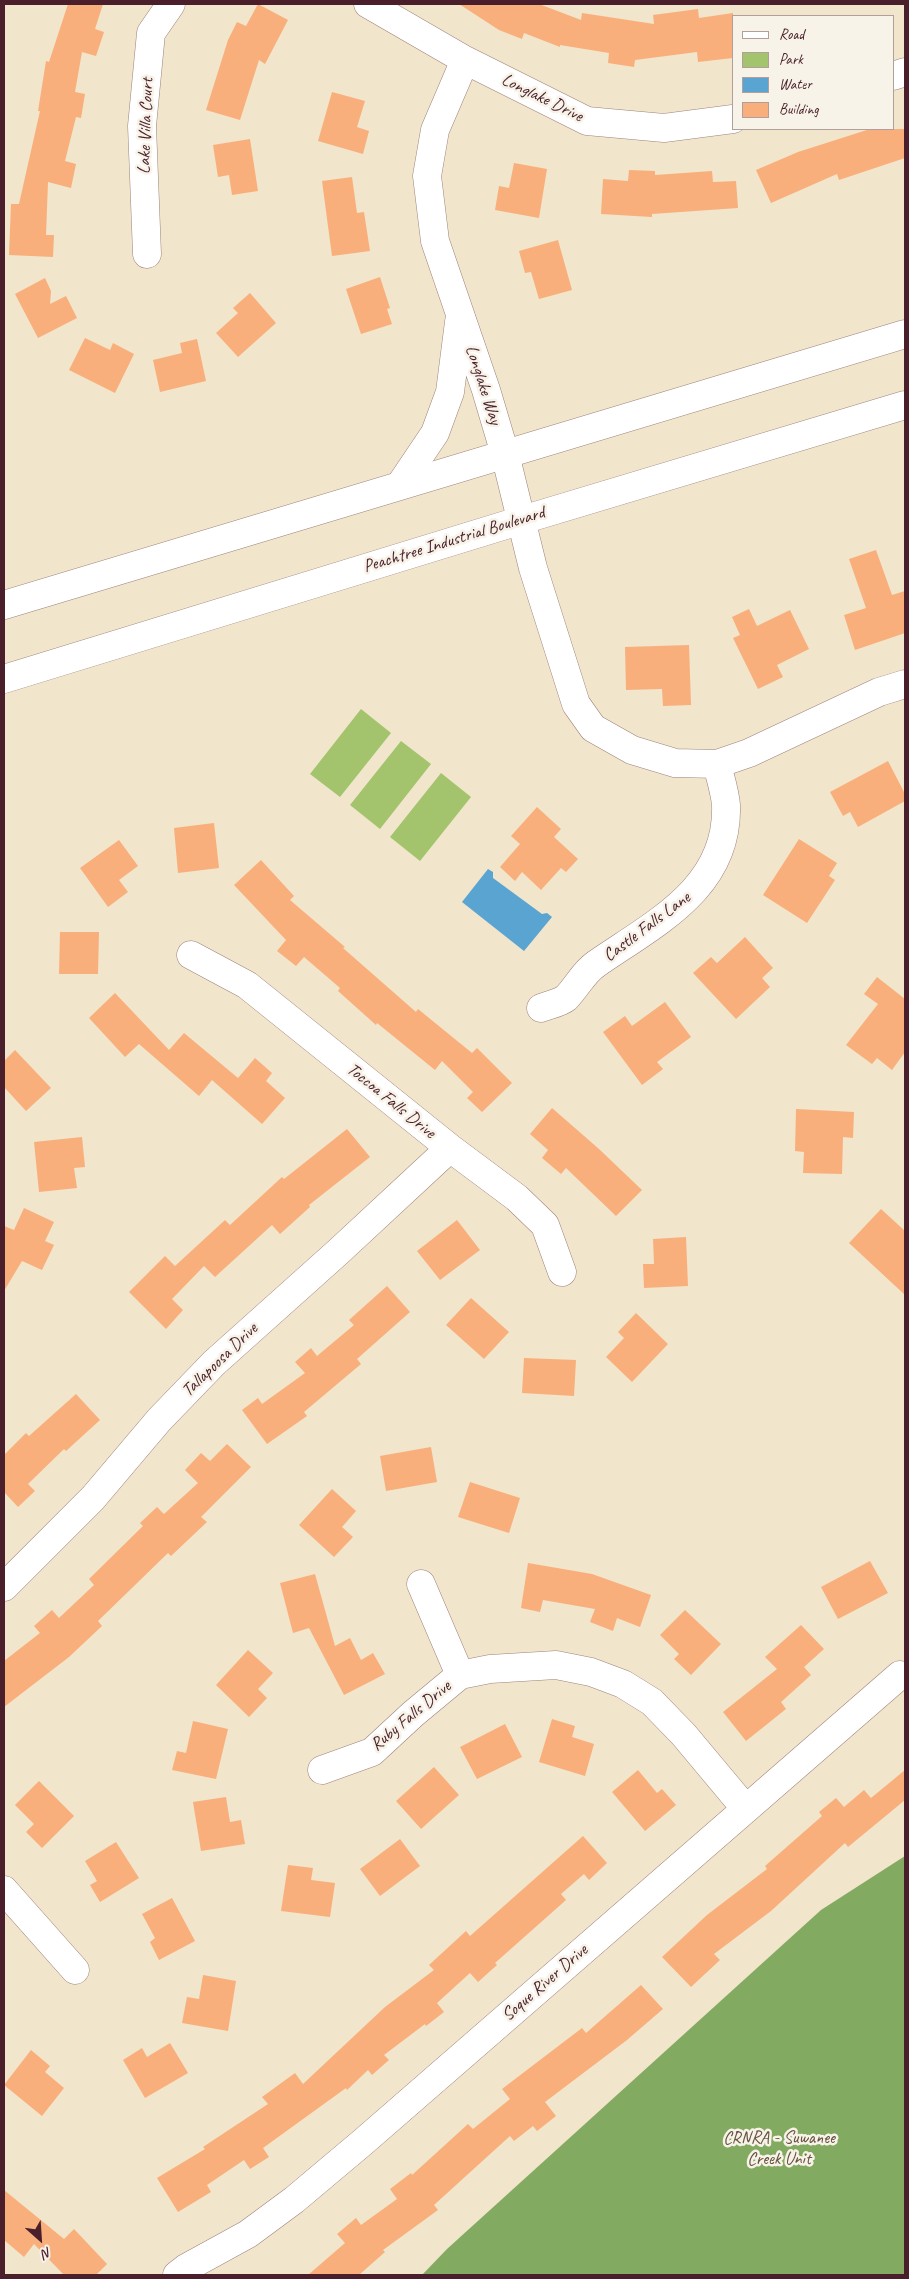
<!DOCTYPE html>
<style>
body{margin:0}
#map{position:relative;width:909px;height:2279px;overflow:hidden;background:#f1e5cb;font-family:Caveat,sans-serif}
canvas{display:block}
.frame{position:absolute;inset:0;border:5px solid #4a1f2b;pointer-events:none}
.legend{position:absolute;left:732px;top:15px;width:162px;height:115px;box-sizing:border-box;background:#f7f3e8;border:1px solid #b29e9c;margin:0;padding:6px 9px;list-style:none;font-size:15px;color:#4a1f2b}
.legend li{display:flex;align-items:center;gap:10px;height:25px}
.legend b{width:25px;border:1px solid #b29e9c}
.north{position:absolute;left:15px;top:2214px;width:50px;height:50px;-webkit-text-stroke:4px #f7f3e8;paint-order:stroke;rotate:154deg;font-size:14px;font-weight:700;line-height:20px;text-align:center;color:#4a1f2b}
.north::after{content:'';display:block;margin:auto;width:18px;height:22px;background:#4a1f2b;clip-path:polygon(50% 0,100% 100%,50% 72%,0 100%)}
</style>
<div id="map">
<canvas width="909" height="2279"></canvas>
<div class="frame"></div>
<ul class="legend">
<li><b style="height:6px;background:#fff"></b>Road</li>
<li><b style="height:14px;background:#a3c46d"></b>Park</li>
<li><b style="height:14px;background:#59a4d1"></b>Water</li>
<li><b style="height:14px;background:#f9af7b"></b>Building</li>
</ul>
<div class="north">N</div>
</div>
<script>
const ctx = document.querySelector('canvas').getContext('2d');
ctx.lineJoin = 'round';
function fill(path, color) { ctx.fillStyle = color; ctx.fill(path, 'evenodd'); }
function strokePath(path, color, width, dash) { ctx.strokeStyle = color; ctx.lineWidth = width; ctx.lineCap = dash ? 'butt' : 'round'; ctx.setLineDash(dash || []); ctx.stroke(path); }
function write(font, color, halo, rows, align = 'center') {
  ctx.font = font + ' Caveat,sans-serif'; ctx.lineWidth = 5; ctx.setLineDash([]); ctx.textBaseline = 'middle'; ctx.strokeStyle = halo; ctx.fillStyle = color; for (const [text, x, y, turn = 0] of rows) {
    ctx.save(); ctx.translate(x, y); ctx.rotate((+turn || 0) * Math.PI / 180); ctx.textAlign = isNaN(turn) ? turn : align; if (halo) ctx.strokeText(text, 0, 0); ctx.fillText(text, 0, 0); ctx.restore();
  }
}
fill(new Path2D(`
 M 361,709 L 391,733 L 340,797 L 310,774 Z
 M 401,741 L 431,764 L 380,829 L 350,805 Z
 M 441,773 L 471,797 L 420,861 L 390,837 Z`), '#a3c46d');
fill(new Path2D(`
 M 905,1856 L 905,2275 L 422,2275 L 447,2249 L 821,1910 Z`), '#82aa60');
fill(new Path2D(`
 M 488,869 L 493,872 L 493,878 L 542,914 L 547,913 L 552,917 L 524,951 L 462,902 Z`), '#59a4d1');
fill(new Path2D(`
 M 68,4 L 103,4 L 95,29 L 104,32 L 96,56 L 82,52 L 75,92 L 85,94 L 81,118 L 76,117 L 65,161 L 76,164 L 71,188 L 48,182 L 46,235 L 54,235 L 53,257 L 9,255 L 11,204 L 19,204 L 40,111 L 38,111 L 46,61 L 49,62 Z
 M 258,4 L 288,20 L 265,64 L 259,60 L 240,120 L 206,110 L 228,40 L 237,22 L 246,26 Z
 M 459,4 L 539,4 L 581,20 L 582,13 L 654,24 L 653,15 L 698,9 L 699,18 L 733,13 L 733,58 L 698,62 L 697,52 L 635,60 L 634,67 L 608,63 L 609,53 L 560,45 L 560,47 L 524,33 L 522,39 L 499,30 Z
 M 332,92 L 365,101 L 357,127 L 369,131 L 363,154 L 318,141 Z
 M 870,129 L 905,129 L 905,158 L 839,180 L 837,174 L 771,203 L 756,170 L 798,152 Z
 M 250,139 L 258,191 L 232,195 L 229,175 L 218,177 L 213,145 Z
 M 514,163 L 547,169 L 539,218 L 495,210 L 499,186 L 509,188 Z
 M 629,170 L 655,171 L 655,175 L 712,171 L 713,182 L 736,181 L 738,208 L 652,214 L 652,217 L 601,214 L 603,179 L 628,181 Z
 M 352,177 L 357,213 L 364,212 L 370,251 L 332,256 L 322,181 Z
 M 558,240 L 572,290 L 539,299 L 531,272 L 525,273 L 519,251 Z
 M 380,277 L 390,308 L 387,309 L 392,324 L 361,334 L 346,289 Z
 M 45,278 L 51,291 L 50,304 L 66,296 L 77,318 L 38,338 L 15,294 Z
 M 250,293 L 276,323 L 238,357 L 216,333 L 238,313 L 233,308 Z
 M 85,338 L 110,350 L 113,343 L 134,354 L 115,393 L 69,370 Z
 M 197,339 L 206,381 L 160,392 L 153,360 L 182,353 L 180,343 Z
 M 876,550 L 892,595 L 905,591 L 905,633 L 855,650 L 844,615 L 866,608 L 849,559 Z
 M 749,609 L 757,626 L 790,610 L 809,649 L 777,665 L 783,677 L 758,689 L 733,638 L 740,635 L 732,617 Z
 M 689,645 L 691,705 L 663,706 L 662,689 L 626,690 L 625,647 Z
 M 888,761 L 905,794 L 905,801 L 858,827 L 850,812 L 843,816 L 830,792 Z
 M 537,807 L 561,829 L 554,837 L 578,859 L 566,872 L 561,868 L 541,890 L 522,872 L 515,881 L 500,867 L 520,844 L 511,836 Z
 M 214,823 L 219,868 L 178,873 L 174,828 Z
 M 799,839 L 837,863 L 829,876 L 835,880 L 807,923 L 763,895 Z
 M 119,840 L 138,866 L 119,880 L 128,892 L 108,907 L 80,868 Z
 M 261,860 L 294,896 L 290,900 L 345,947 L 343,948 L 416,1012 L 418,1009 L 472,1053 L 477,1048 L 512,1083 L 482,1112 L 467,1098 L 473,1092 L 442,1061 L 435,1070 L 377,1023 L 376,1025 L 338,991 L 340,988 L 304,957 L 296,966 L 277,951 L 286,940 L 234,885 Z
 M 60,932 L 99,932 L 98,974 L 59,974 Z
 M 745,937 L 773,968 L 762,978 L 770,987 L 736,1019 L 693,973 L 711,957 L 717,963 Z
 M 877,977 L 905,999 L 905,1052 L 892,1070 L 877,1058 L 872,1064 L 846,1045 L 878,1004 L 864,994 Z
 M 115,993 L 169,1050 L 184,1033 L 238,1078 L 255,1058 L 272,1073 L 266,1081 L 285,1098 L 262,1124 L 212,1080 L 199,1096 L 139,1044 L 125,1057 L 89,1018 Z
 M 665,1002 L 691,1037 L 657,1062 L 663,1069 L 642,1085 L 603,1032 L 625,1016 L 632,1026 Z
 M 15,1050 L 51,1088 L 26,1111 L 4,1087 L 4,1061 Z
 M 552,1108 L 599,1149 L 642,1190 L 616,1216 L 566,1168 L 561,1174 L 542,1158 L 548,1150 L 530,1134 Z
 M 796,1109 L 854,1112 L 853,1138 L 843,1137 L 842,1174 L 803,1173 L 804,1152 L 795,1151 Z
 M 347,1129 L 370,1157 L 309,1205 L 310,1207 L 280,1234 L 272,1225 L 215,1277 L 204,1266 L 172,1299 L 183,1310 L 166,1329 L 129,1292 L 165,1256 L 175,1266 L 225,1220 L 230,1225 L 282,1177 L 284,1179 Z
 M 82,1137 L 85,1167 L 74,1168 L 77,1188 L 39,1192 L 34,1142 Z
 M 24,1208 L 54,1222 L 45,1241 L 54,1245 L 42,1270 L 22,1261 L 4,1291 L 4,1226 L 14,1230 Z
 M 881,1209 L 905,1231 L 905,1295 L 849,1243 Z
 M 457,1220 L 480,1250 L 440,1280 L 417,1251 Z
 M 686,1237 L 688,1286 L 644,1288 L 643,1264 L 654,1264 L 653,1239 Z
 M 387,1286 L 410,1312 L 357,1359 L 361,1364 L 304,1412 L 307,1416 L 267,1444 L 242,1410 L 258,1398 L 262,1404 L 305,1373 L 295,1362 L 311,1348 L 317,1356 L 354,1325 L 349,1320 Z
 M 471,1298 L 509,1332 L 484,1359 L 446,1325 Z
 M 636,1313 L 668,1344 L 632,1382 L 606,1357 L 624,1338 L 618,1332 Z
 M 524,1358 L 576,1360 L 574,1396 L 522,1393 Z
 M 76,1394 L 100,1420 L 66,1451 L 64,1449 L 28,1484 L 35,1491 L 18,1507 L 4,1492 L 4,1455 L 26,1433 L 29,1436 Z
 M 227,1444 L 251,1467 L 201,1517 L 207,1522 L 171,1556 L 168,1553 L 98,1621 L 102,1626 L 69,1657 L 4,1707 L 4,1661 L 40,1633 L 34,1626 L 52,1610 L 59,1618 L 94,1585 L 89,1579 L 143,1526 L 140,1523 L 157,1507 L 164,1514 L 198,1483 L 185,1470 L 201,1453 L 210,1461 Z
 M 431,1447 L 437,1482 L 386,1491 L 380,1456 Z
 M 470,1482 L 520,1498 L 509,1533 L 458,1517 Z
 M 332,1489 L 356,1511 L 342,1527 L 353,1537 L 334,1557 L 299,1525 Z
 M 870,1561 L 888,1593 L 838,1619 L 821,1587 Z
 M 528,1563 L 592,1574 L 651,1595 L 640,1627 L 617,1618 L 613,1631 L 590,1622 L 595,1609 L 543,1600 L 540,1612 L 521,1608 Z
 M 315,1574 L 335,1646 L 350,1638 L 361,1660 L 373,1653 L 385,1674 L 344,1695 L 309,1628 L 293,1633 L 280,1583 Z
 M 685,1610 L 721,1644 L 691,1675 L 674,1659 L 679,1654 L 660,1635 Z
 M 801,1625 L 824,1649 L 804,1667 L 811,1675 L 781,1702 L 786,1709 L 746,1741 L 723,1712 L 777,1669 L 765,1657 Z
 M 248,1650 L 273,1673 L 258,1689 L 267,1698 L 249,1717 L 216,1685 Z
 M 552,1719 L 575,1726 L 572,1737 L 594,1744 L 585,1776 L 539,1762 Z
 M 193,1721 L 228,1729 L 216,1779 L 172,1770 L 177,1751 L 186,1753 Z
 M 505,1724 L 522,1757 L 477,1779 L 460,1747 Z
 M 434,1767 L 459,1795 L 421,1829 L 396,1801 Z
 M 638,1770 L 657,1793 L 662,1789 L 676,1805 L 645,1831 L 612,1792 Z
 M 905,1770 L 905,1800 L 848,1847 L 845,1843 L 771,1911 L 714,1954 L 720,1960 L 691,1987 L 662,1957 L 707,1915 L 767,1869 L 765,1866 L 822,1816 L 819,1812 L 836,1798 L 844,1807 L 864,1790 L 871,1798 Z
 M 39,1781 L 74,1816 L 42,1848 L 26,1832 L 34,1824 L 15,1805 Z
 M 226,1797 L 230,1822 L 241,1820 L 245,1844 L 201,1851 L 193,1802 Z
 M 583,1836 L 607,1863 L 589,1880 L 584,1874 L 561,1894 L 566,1900 L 495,1963 L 497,1965 L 478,1982 L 470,1973 L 437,2003 L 444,2012 L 426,2026 L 425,2024 L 384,2055 L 389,2060 L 372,2075 L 368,2070 L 347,2090 L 346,2088 L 263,2148 L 269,2157 L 250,2169 L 244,2160 L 207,2185 L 211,2192 L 178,2212 L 157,2178 L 205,2149 L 203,2147 L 268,2104 L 262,2097 L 295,2073 L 303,2084 L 385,2007 L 434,1970 L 429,1965 L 466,1931 L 470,1936 Z
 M 400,1839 L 420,1866 L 380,1896 L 360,1869 Z
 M 116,1842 L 139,1878 L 100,1902 L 90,1885 L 97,1881 L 85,1861 Z
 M 288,1865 L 313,1868 L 311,1880 L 335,1883 L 330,1917 L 281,1911 Z
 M 172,1898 L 195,1941 L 159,1960 L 150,1942 L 155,1938 L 142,1914 Z
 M 203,1975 L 236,1981 L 228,2031 L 182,2023 L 187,1997 L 199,1999 Z
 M 641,1985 L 663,2009 L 627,2040 L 545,2102 L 556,2116 L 537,2131 L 533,2126 L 514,2141 L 510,2136 L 434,2205 L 438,2210 L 383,2250 L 385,2252 L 359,2275 L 308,2275 L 345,2243 L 337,2234 L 356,2218 L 361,2225 L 397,2199 L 390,2189 L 411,2173 L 412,2175 L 468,2124 L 473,2129 L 510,2099 L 502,2089 L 582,2028 L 586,2033 Z
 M 170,2043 L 188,2073 L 145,2098 L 123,2060 L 142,2048 L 147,2057 Z
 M 31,2050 L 50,2066 L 45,2072 L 64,2088 L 42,2116 L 4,2085 Z
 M 4,2190 L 64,2239 L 74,2229 L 107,2264 L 96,2275 L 64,2275 L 34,2244 L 24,2257 L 4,2240 Z`), '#f9af7b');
const minor = new Path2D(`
 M 368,4 L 465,60 L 587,121 L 664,128 L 733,119
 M 465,60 L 435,130 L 427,176 L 435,241 L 486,390 L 505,454 L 533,568 L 576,704 L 593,728 L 632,750 L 675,763 L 717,764 L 749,753 L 879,692 L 905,684
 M 893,76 L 905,72
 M 147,254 L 142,126 L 151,33 L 171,4
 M 400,485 L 435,433 L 450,392 L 459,322
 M 191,955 L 247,985 L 450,1148 L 517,1198 L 545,1225 L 562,1272
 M 541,1008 C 548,1005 560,1003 566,998 C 577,987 583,973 596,964 C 655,923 729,888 726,805 C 725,792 720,777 717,764
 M 421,1584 L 460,1675
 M 4,1587 L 93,1498 L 159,1420 L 214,1363 L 338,1252 L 450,1148
 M 322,1770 L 372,1752 L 413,1714 L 460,1675 L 490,1669 L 556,1665 L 591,1672 L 623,1684 L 652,1702 L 684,1735 L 745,1808
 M 4,1890 L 75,1970
 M 177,2275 L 186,2268 L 248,2234 L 294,2200 L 363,2142 L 900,1675`);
const highway = new Path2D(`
 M 4,605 L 905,334
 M 4,679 L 522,520 L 905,405`);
strokePath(minor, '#9e827b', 29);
strokePath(highway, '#9e827b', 29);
strokePath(minor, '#fff', 28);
strokePath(highway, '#fff', 28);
write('18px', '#4a1f2b', '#f7f3e8', [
 ["Longlake Drive",542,98,26],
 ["Lake Villa Court",146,126,-88],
 ["Longlake Way",483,385,72],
 ["Peachtree Industrial Boulevard",454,540,-17],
 ["Castle Falls Lane",647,927,-37],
 ["Toccoa Falls Drive",391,1101,39],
 ["Tallapoosa Drive",220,1360,-44],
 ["Ruby Falls Drive",411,1716,-40],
 ["Soque River Drive",545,1983,-41]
]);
write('18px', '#65513f', '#f7f3e8', [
 ["CRNRA - Suwanee",779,2138],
 ["Creek Unit",779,2159]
]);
</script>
